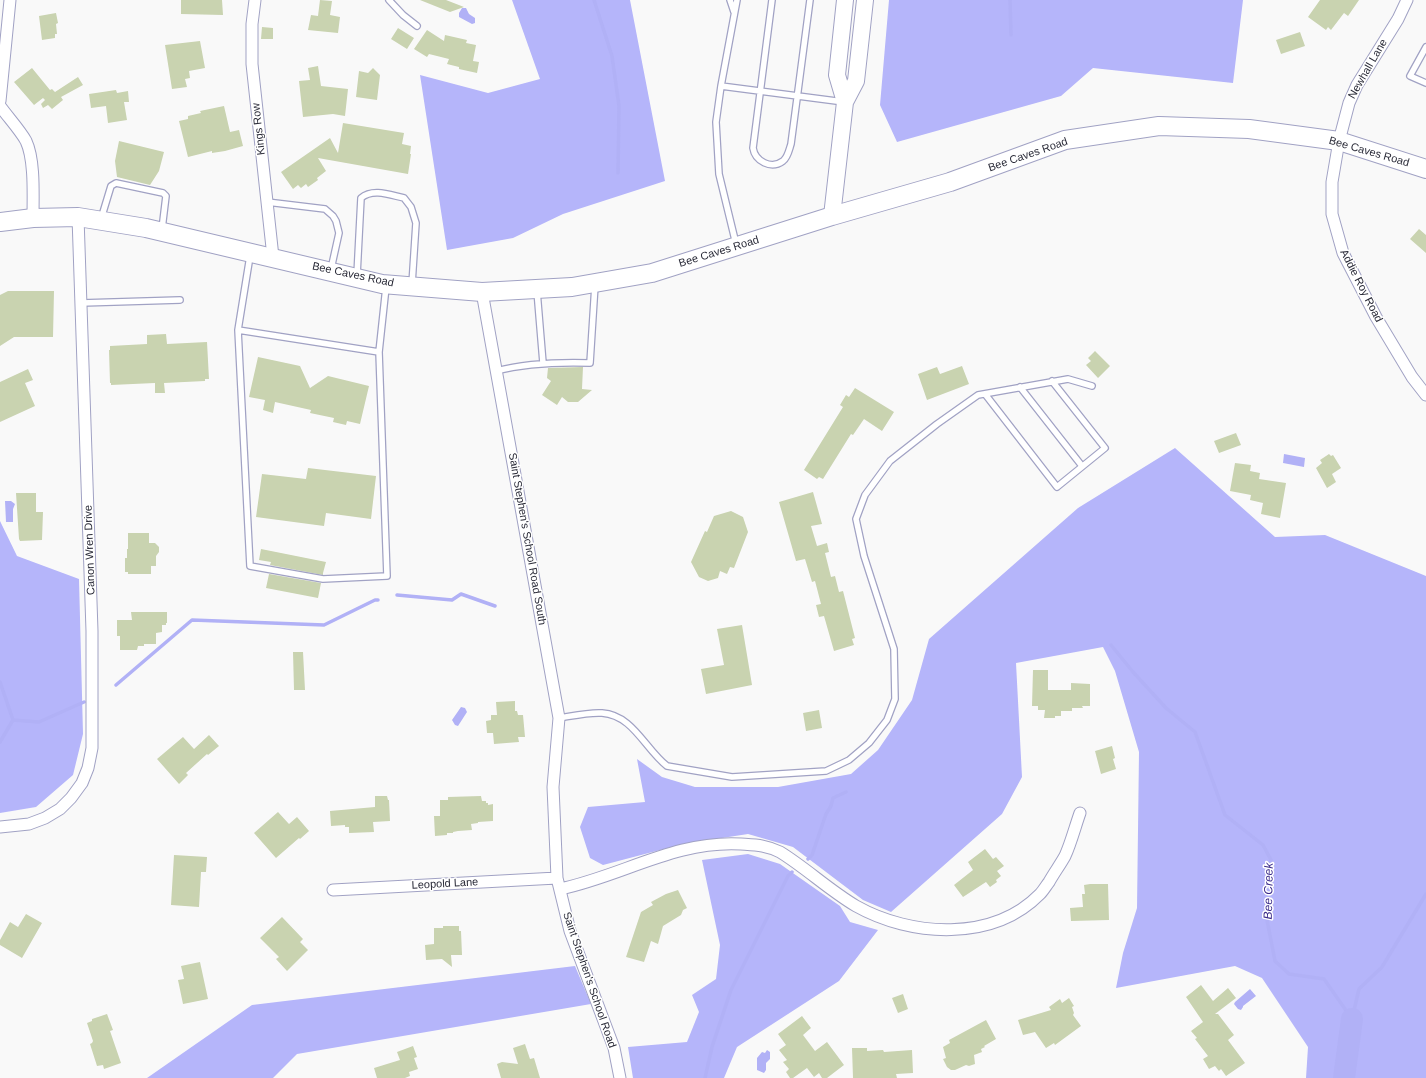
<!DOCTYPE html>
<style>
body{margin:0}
canvas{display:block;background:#f9f9f9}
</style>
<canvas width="1426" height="1078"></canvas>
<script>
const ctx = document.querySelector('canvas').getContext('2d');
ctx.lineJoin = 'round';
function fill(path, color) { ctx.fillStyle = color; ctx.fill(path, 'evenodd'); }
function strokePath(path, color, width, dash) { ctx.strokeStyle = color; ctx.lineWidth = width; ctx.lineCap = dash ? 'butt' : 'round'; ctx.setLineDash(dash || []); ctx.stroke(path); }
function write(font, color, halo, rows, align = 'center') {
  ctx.font = font + ' Arial,sans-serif'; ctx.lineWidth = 3; ctx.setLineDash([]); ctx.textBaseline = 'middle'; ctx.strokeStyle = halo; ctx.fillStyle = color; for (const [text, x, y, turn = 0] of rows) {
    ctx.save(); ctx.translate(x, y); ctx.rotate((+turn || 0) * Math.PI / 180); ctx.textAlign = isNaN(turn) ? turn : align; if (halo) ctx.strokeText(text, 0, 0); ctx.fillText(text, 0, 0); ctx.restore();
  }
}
fill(new Path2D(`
 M 512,0 L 630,0 L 665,181 L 563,214 L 513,238 L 447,250 L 420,75 L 488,93 L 540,79 Z
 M 889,0 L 1243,0 L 1233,83 L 1093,68 L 1061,96 L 897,142 L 880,105 Z
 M 1175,448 L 1275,537 L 1325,535 L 1426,576 L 1426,1078 L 1306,1078 L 1308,1047 L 1262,978 L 1235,966 L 1116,988 L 1123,953 L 1137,908 L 1139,752 L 1115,671 L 1103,647 L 1016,663 L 1022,777 L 1002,814 L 891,912 L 863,900 L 793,847 L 748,834 L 683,844 L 603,865 L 590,858 L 580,827 L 588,807 L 645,802 L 637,759 L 662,777 L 695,787 L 778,787 L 851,774 L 878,750 L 912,700 L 929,639 L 1078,508 Z
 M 0,521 L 17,556 L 79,579 L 83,734 L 73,775 L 36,807 L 0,813 Z
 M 748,854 L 780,864 L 840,906 L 850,922 L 878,930 L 839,981 L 737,1047 L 724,1078 L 633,1078 L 628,1047 L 687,1042 L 699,1012 L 692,995 L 716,979 L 720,945 L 702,860 Z
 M 575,966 L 591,1004 L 297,1054 L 273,1078 L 147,1078 L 252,1005 Z`), '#b5b5fa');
fill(new Path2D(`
 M 462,8 L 466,8 L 469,14 L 475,18 L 475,23 L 472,24 L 459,17 L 459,13 Z
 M 1284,454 L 1305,458 L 1304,467 L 1283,463 Z
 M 5,501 L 11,501 L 15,504 L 13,509 L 13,522 L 6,522 Z
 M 461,707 L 465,708 L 467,712 L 458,726 L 455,725 L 452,720 Z
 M 1250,989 L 1256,996 L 1243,1006 L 1243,1007 L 1241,1010 L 1238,1009 L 1234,1004 L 1235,1002 Z
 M 767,1050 L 770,1052 L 770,1059 L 766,1063 L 766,1070 L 764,1073 L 757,1070 L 757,1058 L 762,1052 L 765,1053 Z`), '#b1b1f6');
strokePath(new Path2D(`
 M 594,0 L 612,56 L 619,106 L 618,173
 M 1010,0 L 1011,35
 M 397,595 L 452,600 L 461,594 L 495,606
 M 1111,645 L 1133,672 L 1166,708 L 1195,732 L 1225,815 L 1263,845 L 1271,860 L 1267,920 L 1275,961 L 1289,974 L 1324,979 L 1352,1019
 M 0,682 L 13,720
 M 116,685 L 192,620 L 324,625 L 375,600 L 378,600
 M 0,742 L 13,720 L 39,722 L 84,702
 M 808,859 L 812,855 L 826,814 L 831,806 L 833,798 L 846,792
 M 1352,1019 L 1359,989 L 1382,967 L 1426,894
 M 705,1078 L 712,1047 L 731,990 L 788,876 L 792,872`), '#b1b1f6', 3.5);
strokePath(new Path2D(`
 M 1344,1078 L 1352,1019`), '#b1b1f6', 22);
fill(new Path2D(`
 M 181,0 L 222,0 L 223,15 L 181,14 Z
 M 320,0 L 332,1 L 330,15 L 340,17 L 338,33 L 308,30 L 311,15 L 318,16 Z
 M 420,0 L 446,0 L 464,7 L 450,12 Z
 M 1320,0 L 1359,0 L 1348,16 L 1344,13 L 1331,30 L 1328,27 L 1326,30 L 1308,17 Z
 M 56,13 L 58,23 L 56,24 L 57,34 L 55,34 L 55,38 L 42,40 L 39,16 Z
 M 262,27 L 273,28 L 273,39 L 261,39 Z
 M 398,28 L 414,38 L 407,49 L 391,39 Z
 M 427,30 L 444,41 L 445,35 L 467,40 L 466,43 L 476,45 L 473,61 L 479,62 L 477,73 L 459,69 L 459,67 L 447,64 L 449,59 L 429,54 L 427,57 L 414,49 Z
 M 1300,32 L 1305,46 L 1281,54 L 1276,40 Z
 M 200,41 L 205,68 L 189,71 L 190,78 L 185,79 L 187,87 L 172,89 L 165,45 Z
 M 318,66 L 321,86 L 348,89 L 345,116 L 333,114 L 303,117 L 299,81 L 310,80 L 308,68 Z
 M 32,68 L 50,90 L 52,89 L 55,92 L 78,77 L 83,85 L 61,97 L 63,100 L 52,109 L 48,105 L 43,108 L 41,104 L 45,100 L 43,98 L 34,105 L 14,82 Z
 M 373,68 L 380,75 L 377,100 L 356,97 L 359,71 L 368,73 Z
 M 116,90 L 117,93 L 128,91 L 129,102 L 124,102 L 127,120 L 108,123 L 106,106 L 91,108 L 89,94 Z
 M 224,106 L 230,132 L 239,130 L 243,146 L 225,151 L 212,153 L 212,151 L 188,157 L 179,121 L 188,119 L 188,116 L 201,113 L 200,111 Z
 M 343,123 L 404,133 L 402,144 L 411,146 L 410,154 L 411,154 L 408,174 L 318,158 L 326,171 L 317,178 L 318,180 L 308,187 L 306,184 L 301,188 L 298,185 L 293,189 L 281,172 L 330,138 L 338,153 Z
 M 119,141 L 164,152 L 159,171 L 150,185 L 117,177 L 115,161 Z
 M 1419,229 L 1426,235 L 1426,253 L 1410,239 Z
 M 8,291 L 54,291 L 53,337 L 14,337 L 0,346 L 0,295 Z
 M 166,334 L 167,344 L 207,342 L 209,379 L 205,379 L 205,381 L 164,383 L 165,393 L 155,393 L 155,383 L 111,385 L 111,383 L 110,383 L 109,350 L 110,350 L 110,346 L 147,344 L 147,335 Z
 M 1095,351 L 1110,366 L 1098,378 L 1086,365 L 1091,361 L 1088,358 Z
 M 258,357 L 300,366 L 310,388 L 328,376 L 369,386 L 360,424 L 347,421 L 346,425 L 333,422 L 334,418 L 310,413 L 311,410 L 275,402 L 273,413 L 263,410 L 265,400 L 249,397 Z
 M 962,366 L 969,384 L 927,400 L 918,374 L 937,367 L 940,374 Z
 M 583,367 L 582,389 L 592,390 L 578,402 L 568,402 L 562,397 L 557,405 L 542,395 L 551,381 L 547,378 L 548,368 Z
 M 28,369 L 33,380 L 25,383 L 35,406 L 0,422 L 0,382 Z
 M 855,388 L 894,412 L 882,431 L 864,419 L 853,435 L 851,434 L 823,479 L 819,477 L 817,479 L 804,470 L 843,407 L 840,405 L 846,395 L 849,397 Z
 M 1236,433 L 1241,445 L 1219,453 L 1214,441 Z
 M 1329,454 L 1331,456 L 1333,455 L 1341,468 L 1332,474 L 1336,482 L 1327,488 L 1316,468 L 1322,463 L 1320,460 Z
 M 1235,463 L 1251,465 L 1250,471 L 1260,473 L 1259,479 L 1286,483 L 1280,518 L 1261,514 L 1263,503 L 1250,500 L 1251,495 L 1230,491 Z
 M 308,468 L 376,476 L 371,519 L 326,513 L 324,526 L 256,517 L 262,474 L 306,479 Z
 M 813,492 L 822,524 L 811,526 L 817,546 L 827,543 L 829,552 L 825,553 L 831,577 L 835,576 L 839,592 L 843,591 L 855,638 L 852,639 L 854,645 L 834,651 L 824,616 L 819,617 L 816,605 L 821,604 L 815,581 L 812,582 L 805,559 L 796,561 L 779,502 Z
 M 16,493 L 36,493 L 36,512 L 43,512 L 42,540 L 20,541 L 19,539 Z
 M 731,511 L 743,517 L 748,532 L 734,568 L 730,567 L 727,574 L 720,571 L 718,578 L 708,581 L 699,577 L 691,562 L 705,531 L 707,532 L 714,516 Z
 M 128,533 L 149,533 L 149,543 L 155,543 L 159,547 L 159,552 L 156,556 L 156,566 L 151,566 L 151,574 L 128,574 L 128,572 L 125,572 L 125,558 L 127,558 L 127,549 L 128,549 Z
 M 261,549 L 326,562 L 323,573 L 323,575 L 270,565 L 271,562 L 259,560 Z
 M 269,574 L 321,583 L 318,598 L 266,588 Z
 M 131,612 L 167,612 L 167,623 L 166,623 L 166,625 L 162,625 L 162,632 L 156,633 L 156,644 L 144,644 L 144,646 L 138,646 L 137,650 L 120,650 L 120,636 L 117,636 L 117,620 L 132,620 Z
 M 742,625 L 752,685 L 706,694 L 701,669 L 724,665 L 717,629 Z
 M 293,652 L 303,652 L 305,690 L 294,690 Z
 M 1033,670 L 1048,670 L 1048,690 L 1071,690 L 1071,683 L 1090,684 L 1090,706 L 1082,706 L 1083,708 L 1072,708 L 1072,711 L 1061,711 L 1061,716 L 1055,716 L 1055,718 L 1044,718 L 1045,710 L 1038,710 L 1038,706 L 1032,706 Z
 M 515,701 L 515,711 L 517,711 L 518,715 L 523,715 L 525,737 L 518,737 L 519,742 L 494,744 L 493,733 L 487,733 L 486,721 L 491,720 L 491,715 L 497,715 L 496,702 Z
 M 819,710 L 822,728 L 806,731 L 803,713 Z
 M 209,735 L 219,746 L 208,755 L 207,754 L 186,773 L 188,775 L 179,784 L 157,759 L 183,737 L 194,749 Z
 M 1112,746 L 1115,758 L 1113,759 L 1116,769 L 1101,774 L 1095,751 Z
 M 375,796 L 387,796 L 388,800 L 389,800 L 390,821 L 373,822 L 374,832 L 349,833 L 349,827 L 345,827 L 345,825 L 331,826 L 330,811 L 375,807 Z
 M 481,796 L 482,801 L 486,801 L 486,803 L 488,803 L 488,805 L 493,804 L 493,821 L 478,822 L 478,823 L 471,824 L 472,830 L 458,831 L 453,832 L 453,833 L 447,833 L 447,835 L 435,836 L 434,816 L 440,816 L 440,800 L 448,800 L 448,797 Z
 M 278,812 L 289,824 L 297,817 L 309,831 L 300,839 L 299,838 L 276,858 L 254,833 Z
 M 985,849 L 993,859 L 996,857 L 1004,866 L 997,871 L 1001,876 L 996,880 L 997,882 L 990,887 L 986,882 L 963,897 L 954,885 L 973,870 L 968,862 Z
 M 174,855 L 207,857 L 206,872 L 201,872 L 199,907 L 171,905 Z
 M 1090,884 L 1108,884 L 1109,920 L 1071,921 L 1070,908 L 1083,907 L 1082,894 L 1085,894 L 1084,885 Z
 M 678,890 L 687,908 L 683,910 L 681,915 L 663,926 L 658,944 L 651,941 L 644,962 L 626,957 L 641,912 L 653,905 L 651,902 L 666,894 Z
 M 26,914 L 42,923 L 22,958 L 0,945 L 0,940 L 10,922 L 18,927 Z
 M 282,917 L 303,939 L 300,942 L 308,950 L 287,971 L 276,959 L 279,957 L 260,938 Z
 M 443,926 L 459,926 L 459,931 L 461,931 L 462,955 L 451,955 L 452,967 L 442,959 L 426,960 L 425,945 L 434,944 L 434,928 L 443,928 Z
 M 200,962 L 208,999 L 183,1004 L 178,980 L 184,979 L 181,966 Z
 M 1201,985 L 1213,1001 L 1228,988 L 1236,998 L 1215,1014 L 1218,1014 L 1234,1035 L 1228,1040 L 1245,1063 L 1226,1076 L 1221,1069 L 1219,1071 L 1215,1066 L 1209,1069 L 1203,1059 L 1208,1056 L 1195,1039 L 1197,1038 L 1191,1031 L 1203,1022 L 1186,997 Z
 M 903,994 L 908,1009 L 898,1013 L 892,998 Z
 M 1069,998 L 1074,1006 L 1072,1007 L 1074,1013 L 1073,1015 L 1081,1026 L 1055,1045 L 1054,1043 L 1046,1048 L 1035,1032 L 1023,1035 L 1018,1020 L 1051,1010 L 1049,1007 L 1060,999 L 1062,1003 Z
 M 107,1014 L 113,1030 L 110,1031 L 121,1063 L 104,1069 L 103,1065 L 97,1066 L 90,1044 L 92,1043 L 93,1041 L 87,1023 L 92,1021 L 92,1019 Z
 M 802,1016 L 811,1028 L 803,1035 L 815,1051 L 827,1042 L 844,1065 L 827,1078 L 822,1078 L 819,1073 L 814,1077 L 807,1068 L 793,1078 L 790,1078 L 786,1072 L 789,1069 L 783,1062 L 787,1060 L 779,1050 L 786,1045 L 778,1034 Z
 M 986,1020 L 996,1039 L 984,1046 L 985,1047 L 981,1049 L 982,1052 L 974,1055 L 975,1064 L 969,1066 L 966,1065 L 955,1070 L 951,1070 L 947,1067 L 943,1059 L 946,1058 L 943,1047 L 950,1043 L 949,1040 Z
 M 525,1044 L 530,1059 L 534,1058 L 540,1078 L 501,1078 L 497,1064 L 502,1062 L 518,1064 L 513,1048 Z
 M 413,1046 L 417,1057 L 414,1058 L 418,1069 L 409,1072 L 410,1076 L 405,1078 L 377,1078 L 374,1068 L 400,1060 L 397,1052 Z
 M 852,1048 L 867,1048 L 867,1051 L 883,1050 L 884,1052 L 912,1050 L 913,1073 L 896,1074 L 897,1078 L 853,1078 Z`), '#c9d3b0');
const lane = new Path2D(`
 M 389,0 L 403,15 L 417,26
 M 730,0 L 734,12
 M 772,0 L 753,148 C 755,161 771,170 783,161 C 788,157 789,150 791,144 L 810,0
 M 1426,47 L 1410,76 L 1426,83
 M 721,86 L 844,102
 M 267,202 L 325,209 L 333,216 L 336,221 L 339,233 L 331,269
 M 101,219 L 111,186 L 116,183 L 163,193 L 166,196 L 162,229
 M 736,244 L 719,174 L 716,122 L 721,86 L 737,0
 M 357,275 L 361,198 C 373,188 390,195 404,198 L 411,207 L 416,223 L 412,284
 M 537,291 L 543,363
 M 81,303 L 180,300
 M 238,330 L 250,566 L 323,579 L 387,576 L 379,352 L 238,330 L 250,256
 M 379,352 L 386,287
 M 496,371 C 527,363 558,362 590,363 L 595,285
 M 1020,387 L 1082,466
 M 985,394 L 1057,487 L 1105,448 L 1052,381
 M 559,718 C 572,716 589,712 602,713 C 633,715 645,749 667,766 L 732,777 L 826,771 L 849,760 L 869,743 L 887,720 L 895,699 L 894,649 L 864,556 L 856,519 L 865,495 L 890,461 L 937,424 L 978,395 L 1068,379 L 1092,386`);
const street = new Path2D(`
 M 255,0 L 252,24 L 252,64 L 273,257
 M 1407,0 L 1398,19 L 1357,85 L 1349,103 L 1339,141 L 1332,182 L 1332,214 L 1343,253 L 1376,317 L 1412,377 L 1426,395
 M 0,101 L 10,0
 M 0,106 C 7,116 20,130 26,141 C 35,160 33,196 33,218
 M 482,292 L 559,718 L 553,787 L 557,878 L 570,931 L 614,1048 L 620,1078
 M 0,827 L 29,824 L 45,818 L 60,809 L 71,798 L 82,783 L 88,768 L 92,748 L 92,631 L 78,217
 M 560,889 C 622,876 676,840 741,844 C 756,845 766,845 780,852 C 806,868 829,890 856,906 C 911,937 993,942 1040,894 C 1043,891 1046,886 1049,882 C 1054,873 1060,865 1065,856 C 1071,843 1075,827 1080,813
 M 333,890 L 557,878`);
const secondary = new Path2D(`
 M 845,102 L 837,75 L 845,0
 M 832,216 L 845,102 L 856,81 L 865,0`);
const primary = new Path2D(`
 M 0,222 L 33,218 L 78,217 L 146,228 L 382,284 L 482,292 L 572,287 L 652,273 L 832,216 L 950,182 L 1065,140 L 1159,126 L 1249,129 L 1339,141 L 1426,169`);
strokePath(lane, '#a1a2c4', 8);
strokePath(street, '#a1a2c4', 13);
strokePath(secondary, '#a1a2c4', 18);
strokePath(primary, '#a1a2c4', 20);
strokePath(lane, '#fff', 5.5);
strokePath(street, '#fff', 11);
strokePath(secondary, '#fff', 16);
strokePath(primary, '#fff', 18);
write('11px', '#292a37', '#fff', [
 ["Newhall Lane",1368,69,-60],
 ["Kings Row",259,129,-96],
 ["Bee Caves Road",1369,152,16],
 ["Bee Caves Road",1028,155,-19],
 ["Bee Caves Road",719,252,-17],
 ["Bee Caves Road",353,275,12],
 ["Addie Roy Road",1361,286,63],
 ["Saint Stephen's School Road South",527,539,80],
 ["Canon Wren Drive",90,550,-92],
 ["Leopold Lane",445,884,-3],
 ["Saint Stephen's School Road",589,980,71]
]);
write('italic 12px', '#3a2a8a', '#fff', [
 ["Bee Creek",1269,891,-89]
]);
</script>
